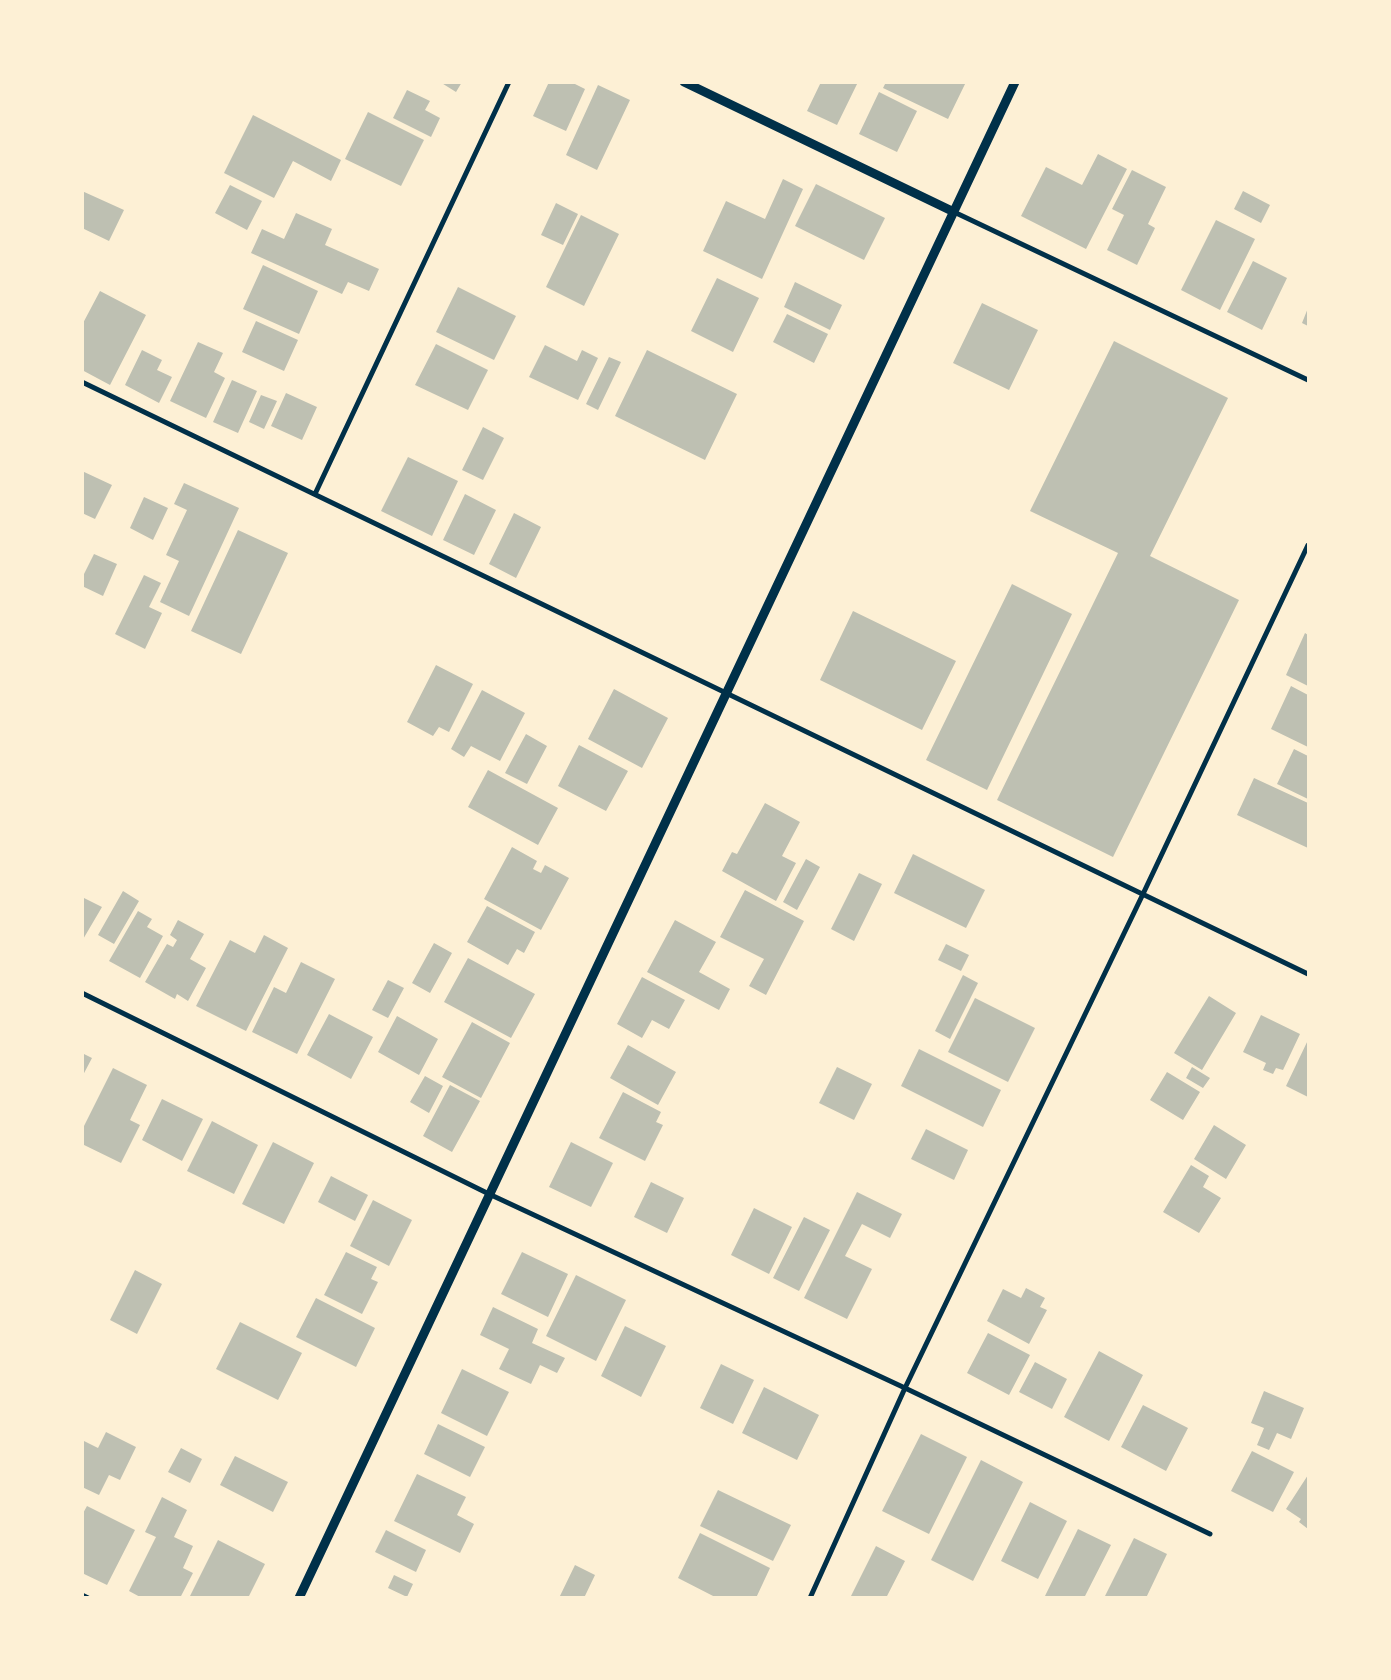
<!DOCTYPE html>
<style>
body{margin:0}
#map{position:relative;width:1391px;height:1680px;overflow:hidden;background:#fdf0d5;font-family:Georgia,serif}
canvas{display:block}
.frame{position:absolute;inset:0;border:84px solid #fdf0d5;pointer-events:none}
</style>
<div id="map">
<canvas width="1391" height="1680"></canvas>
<div class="frame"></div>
</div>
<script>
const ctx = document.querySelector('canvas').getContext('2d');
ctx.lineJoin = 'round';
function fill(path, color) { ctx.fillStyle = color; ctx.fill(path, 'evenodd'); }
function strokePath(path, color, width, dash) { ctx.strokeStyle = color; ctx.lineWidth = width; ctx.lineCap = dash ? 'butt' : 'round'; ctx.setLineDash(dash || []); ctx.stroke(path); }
fill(new Path2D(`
 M 440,82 L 462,82 L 456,92 Z
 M 549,82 L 571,82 L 585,89 L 566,131 L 533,116 Z
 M 821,82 L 858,82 L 837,125 L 807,111 Z
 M 886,82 L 966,82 L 948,119 L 883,88 Z
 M 598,85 L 630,100 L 597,170 L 566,155 Z
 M 407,90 L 430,101 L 425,110 L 440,118 L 431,137 L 393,118 Z
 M 879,92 L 917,111 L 897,152 L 859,134 Z
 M 368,112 L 424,140 L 401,186 L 345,159 Z
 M 253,115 L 341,160 L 331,181 L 293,161 L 274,198 L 224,173 Z
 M 1098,154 L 1127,169 L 1086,249 L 1021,216 L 1046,167 L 1082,185 Z
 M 1132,170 L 1166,187 L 1148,224 L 1155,228 L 1137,265 L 1107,250 L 1124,215 L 1112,209 Z
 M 783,179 L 803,189 L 762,279 L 703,251 L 726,201 L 765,219 Z
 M 816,184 L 885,218 L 864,260 L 795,226 Z
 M 230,185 L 262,201 L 247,230 L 215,213 Z
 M 82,191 L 124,210 L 109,241 L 82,228 Z
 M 1243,191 L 1270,205 L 1261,223 L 1234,209 Z
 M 556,203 L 578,214 L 563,245 L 541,235 Z
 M 296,213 L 332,229 L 325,245 L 379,269 L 369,291 L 348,282 L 342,294 L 251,253 L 262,229 L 284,239 Z
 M 581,215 L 619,234 L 584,306 L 546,287 Z
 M 1216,220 L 1255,239 L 1220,310 L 1181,290 Z
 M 1253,261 L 1287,278 L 1262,330 L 1227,312 Z
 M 263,265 L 318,291 L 299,334 L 243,309 Z
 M 717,278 L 759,298 L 733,352 L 691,331 Z
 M 795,282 L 842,305 L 830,330 L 784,307 Z
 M 458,287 L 516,316 L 494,360 L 436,332 Z
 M 100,291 L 146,315 L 110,385 L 82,370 L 82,325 Z
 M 982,303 L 1038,330 L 1009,390 L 953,363 Z
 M 1308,308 L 1308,326 L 1302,323 Z
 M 787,314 L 828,334 L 814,363 L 773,342 Z
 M 256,321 L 298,340 L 284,371 L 242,352 Z
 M 1114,341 L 1228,398 L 1150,556 L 1239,600 L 1113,857 L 997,800 L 1118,553 L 1030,511 Z
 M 198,342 L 223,353 L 214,372 L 225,378 L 206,418 L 170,401 Z
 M 436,344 L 488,370 L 468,410 L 415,385 Z
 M 545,345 L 577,361 L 582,350 L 598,358 L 578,400 L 529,377 Z
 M 142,350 L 162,360 L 157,370 L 172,377 L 159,403 L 125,385 Z
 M 647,350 L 737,394 L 705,460 L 615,416 Z
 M 609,357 L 621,362 L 598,410 L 586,404 Z
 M 232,380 L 257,391 L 238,433 L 213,422 Z
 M 286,393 L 317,407 L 302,440 L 271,426 Z
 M 261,395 L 277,401 L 264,429 L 249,422 Z
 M 483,427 L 504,438 L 483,480 L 462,470 Z
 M 408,457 L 458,481 L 432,536 L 381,511 Z
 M 82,471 L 112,485 L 95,519 L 82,513 Z
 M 184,483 L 239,508 L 189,616 L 160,602 L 179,561 L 166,555 L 187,510 L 174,504 Z
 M 465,494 L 496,510 L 474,555 L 443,540 Z
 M 144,497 L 168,508 L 153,540 L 130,528 Z
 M 514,513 L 541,527 L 516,578 L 489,564 Z
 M 238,530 L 288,553 L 241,654 L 191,631 Z
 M 94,554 L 117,564 L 103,596 L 82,586 L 82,578 Z
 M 144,575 L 161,583 L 149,607 L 162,613 L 145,649 L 115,634 Z
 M 1012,584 L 1072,614 L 987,790 L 926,760 Z
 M 853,611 L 956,661 L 922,730 L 820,680 Z
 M 1305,633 L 1308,635 L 1308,686 L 1286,675 Z
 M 436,665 L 473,684 L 449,732 L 439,727 L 433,736 L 407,722 Z
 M 1291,686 L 1308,695 L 1308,747 L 1271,729 Z
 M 614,689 L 668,718 L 642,768 L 588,739 Z
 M 482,690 L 525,713 L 500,761 L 471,746 L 464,757 L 451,749 Z
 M 526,734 L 547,746 L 527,784 L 505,773 Z
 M 579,745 L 628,771 L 606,811 L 558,786 Z
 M 1294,749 L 1308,756 L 1308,799 L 1277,784 Z
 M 488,770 L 558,808 L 538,845 L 468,807 Z
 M 1254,778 L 1308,803 L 1308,848 L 1237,815 Z
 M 765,803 L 800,822 L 782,856 L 796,863 L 776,901 L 722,871 L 732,852 L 737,854 Z
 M 512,847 L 537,861 L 533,869 L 541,873 L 545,865 L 569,878 L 541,930 L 484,899 Z
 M 913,854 L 985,890 L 966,928 L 894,893 Z
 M 806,859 L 820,867 L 797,910 L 783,902 Z
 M 859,873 L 882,884 L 854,941 L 831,929 Z
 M 745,890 L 804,921 L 766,995 L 749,986 L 764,959 L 720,937 Z
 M 123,891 L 139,901 L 114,944 L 98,935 Z
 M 82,897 L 102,907 L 82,941 Z
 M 487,906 L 535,932 L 524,953 L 517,949 L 508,965 L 467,942 Z
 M 138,911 L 152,919 L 147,927 L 163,936 L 140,978 L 109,961 Z
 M 178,920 L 204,934 L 190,959 L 206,968 L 188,1001 L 177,994 L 175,999 L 145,982 L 167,944 L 173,947 L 177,940 L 170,935 Z
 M 675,920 L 716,942 L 699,972 L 730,989 L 719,1010 L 647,972 Z
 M 264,935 L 288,948 L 246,1031 L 196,1006 L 230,940 L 255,953 Z
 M 434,943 L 452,953 L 430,993 L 412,983 Z
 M 946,944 L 969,955 L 961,971 L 938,960 Z
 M 468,958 L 535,994 L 511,1038 L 444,1002 Z
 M 301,962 L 335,979 L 297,1054 L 252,1032 L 274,987 L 286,993 Z
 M 963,975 L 978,983 L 950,1039 L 935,1031 Z
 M 642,977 L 685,1000 L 669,1029 L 652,1020 L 642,1038 L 617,1024 Z
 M 388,980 L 404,988 L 388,1018 L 372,1010 Z
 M 1209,996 L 1236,1013 L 1202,1070 L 1174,1053 Z
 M 975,998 L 1035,1028 L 1008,1082 L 948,1052 Z
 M 329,1014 L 373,1037 L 351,1079 L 307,1055 Z
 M 1261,1015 L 1300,1034 L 1283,1070 L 1276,1068 L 1273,1074 L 1263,1070 L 1266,1063 L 1243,1052 Z
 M 397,1016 L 438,1039 L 419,1075 L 378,1052 Z
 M 472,1022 L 510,1043 L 481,1098 L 442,1077 Z
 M 1308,1040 L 1308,1097 L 1286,1086 Z
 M 628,1045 L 676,1072 L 658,1105 L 610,1078 Z
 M 919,1049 L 1001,1090 L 983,1127 L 901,1086 Z
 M 82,1053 L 92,1058 L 82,1077 Z
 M 837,1067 L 872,1084 L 854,1120 L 819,1103 Z
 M 1192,1067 L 1210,1078 L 1203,1088 L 1186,1078 Z
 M 113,1068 L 147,1085 L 130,1120 L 140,1125 L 121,1163 L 82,1144 L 82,1130 Z
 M 1167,1072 L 1200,1092 L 1183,1120 L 1150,1100 Z
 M 425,1076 L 443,1086 L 429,1113 L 410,1102 Z
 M 450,1085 L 480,1101 L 452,1152 L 423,1136 Z
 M 623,1092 L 661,1112 L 656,1122 L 663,1125 L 645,1161 L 599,1138 Z
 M 162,1099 L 203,1119 L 182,1161 L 142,1140 Z
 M 212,1121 L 258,1145 L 234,1194 L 187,1171 Z
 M 1214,1125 L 1246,1145 L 1226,1179 L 1194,1159 Z
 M 926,1129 L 968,1150 L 954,1180 L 911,1159 Z
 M 273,1142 L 314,1163 L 284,1224 L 242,1204 Z
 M 571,1142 L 613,1163 L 591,1207 L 549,1187 Z
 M 1191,1165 L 1209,1176 L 1203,1187 L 1221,1198 L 1199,1233 L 1163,1212 Z
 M 331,1176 L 368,1195 L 355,1221 L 318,1202 Z
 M 651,1182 L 684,1198 L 667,1233 L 634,1217 Z
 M 857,1192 L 902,1214 L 890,1238 L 862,1224 L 845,1256 L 872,1269 L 847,1319 L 804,1298 Z
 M 373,1200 L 412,1220 L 389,1266 L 350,1246 Z
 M 754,1208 L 792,1227 L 769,1274 L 731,1255 Z
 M 804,1217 L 830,1230 L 799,1291 L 773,1278 Z
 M 346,1252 L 377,1267 L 371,1279 L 378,1282 L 362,1314 L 324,1295 Z
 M 522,1252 L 568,1274 L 548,1317 L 501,1294 Z
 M 135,1270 L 162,1284 L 137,1334 L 110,1320 Z
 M 576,1275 L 626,1300 L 596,1361 L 546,1336 Z
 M 1026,1288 L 1045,1298 L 1040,1307 L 1047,1310 L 1029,1344 L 987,1321 L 1003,1289 L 1021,1298 Z
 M 316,1298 L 375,1328 L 356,1367 L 296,1337 Z
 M 493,1307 L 538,1329 L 532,1343 L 565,1358 L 557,1373 L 540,1365 L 531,1384 L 499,1369 L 509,1349 L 480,1335 Z
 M 240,1322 L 302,1353 L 278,1400 L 216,1369 Z
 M 625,1326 L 666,1346 L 641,1397 L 601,1376 Z
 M 988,1333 L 1030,1355 L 1009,1395 L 967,1373 Z
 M 1099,1351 L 1143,1375 L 1109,1441 L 1064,1417 Z
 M 1035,1362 L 1067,1379 L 1052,1409 L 1019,1392 Z
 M 721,1364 L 754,1380 L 733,1424 L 700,1408 Z
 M 462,1369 L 509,1392 L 487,1436 L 441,1413 Z
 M 764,1387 L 819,1415 L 797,1460 L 742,1433 Z
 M 1264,1391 L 1304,1408 L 1291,1439 L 1277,1433 L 1269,1450 L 1257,1445 L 1264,1428 L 1251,1423 Z
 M 1143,1405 L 1188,1428 L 1166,1471 L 1121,1447 Z
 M 438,1424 L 485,1447 L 470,1477 L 424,1454 Z
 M 106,1432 L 136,1447 L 120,1480 L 109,1475 L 99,1495 L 82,1487 L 82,1440 L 98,1448 Z
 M 921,1434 L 967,1457 L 929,1534 L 882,1511 Z
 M 181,1448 L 202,1459 L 190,1483 L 168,1472 Z
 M 1252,1451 L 1294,1472 L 1273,1512 L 1231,1491 Z
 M 235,1456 L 288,1482 L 273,1512 L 220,1485 Z
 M 981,1460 L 1023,1482 L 973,1581 L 931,1560 Z
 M 417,1474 L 466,1497 L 457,1515 L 474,1524 L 460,1553 L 394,1521 Z
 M 1308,1475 L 1308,1529 L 1299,1522 L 1301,1519 L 1286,1509 Z
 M 718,1490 L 791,1525 L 773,1561 L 700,1526 Z
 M 162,1497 L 187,1510 L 174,1537 L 193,1546 L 183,1568 L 193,1573 L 180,1598 L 142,1598 L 129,1591 L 156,1537 L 145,1532 Z
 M 1030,1502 L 1067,1521 L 1038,1579 L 1001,1561 Z
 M 87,1506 L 135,1530 L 107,1585 L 82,1573 L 82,1515 Z
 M 1078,1529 L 1111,1545 L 1084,1598 L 1044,1598 Z
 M 386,1530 L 426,1550 L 416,1572 L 375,1552 Z
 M 700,1533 L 770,1568 L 756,1598 L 717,1598 L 678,1578 Z
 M 1134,1538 L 1167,1554 L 1146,1598 L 1104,1598 Z
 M 218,1540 L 265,1564 L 248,1598 L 189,1598 Z
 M 876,1546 L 905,1561 L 886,1598 L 850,1598 Z
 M 575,1565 L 595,1575 L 584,1598 L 559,1598 Z
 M 394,1575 L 413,1584 L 407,1597 L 388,1588 Z`), '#bec0b2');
strokePath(new Path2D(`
 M 954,212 L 1308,380
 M 82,382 L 1308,974
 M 315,494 L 509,82
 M 82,993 L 489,1194 L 905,1388 L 1210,1534
 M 82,1595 L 88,1598
 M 810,1598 L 905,1388 L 1143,894 L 1308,545`), '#003049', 5);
strokePath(new Path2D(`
 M 684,82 L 954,212
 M 299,1598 L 1015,82`), '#003049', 9);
</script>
